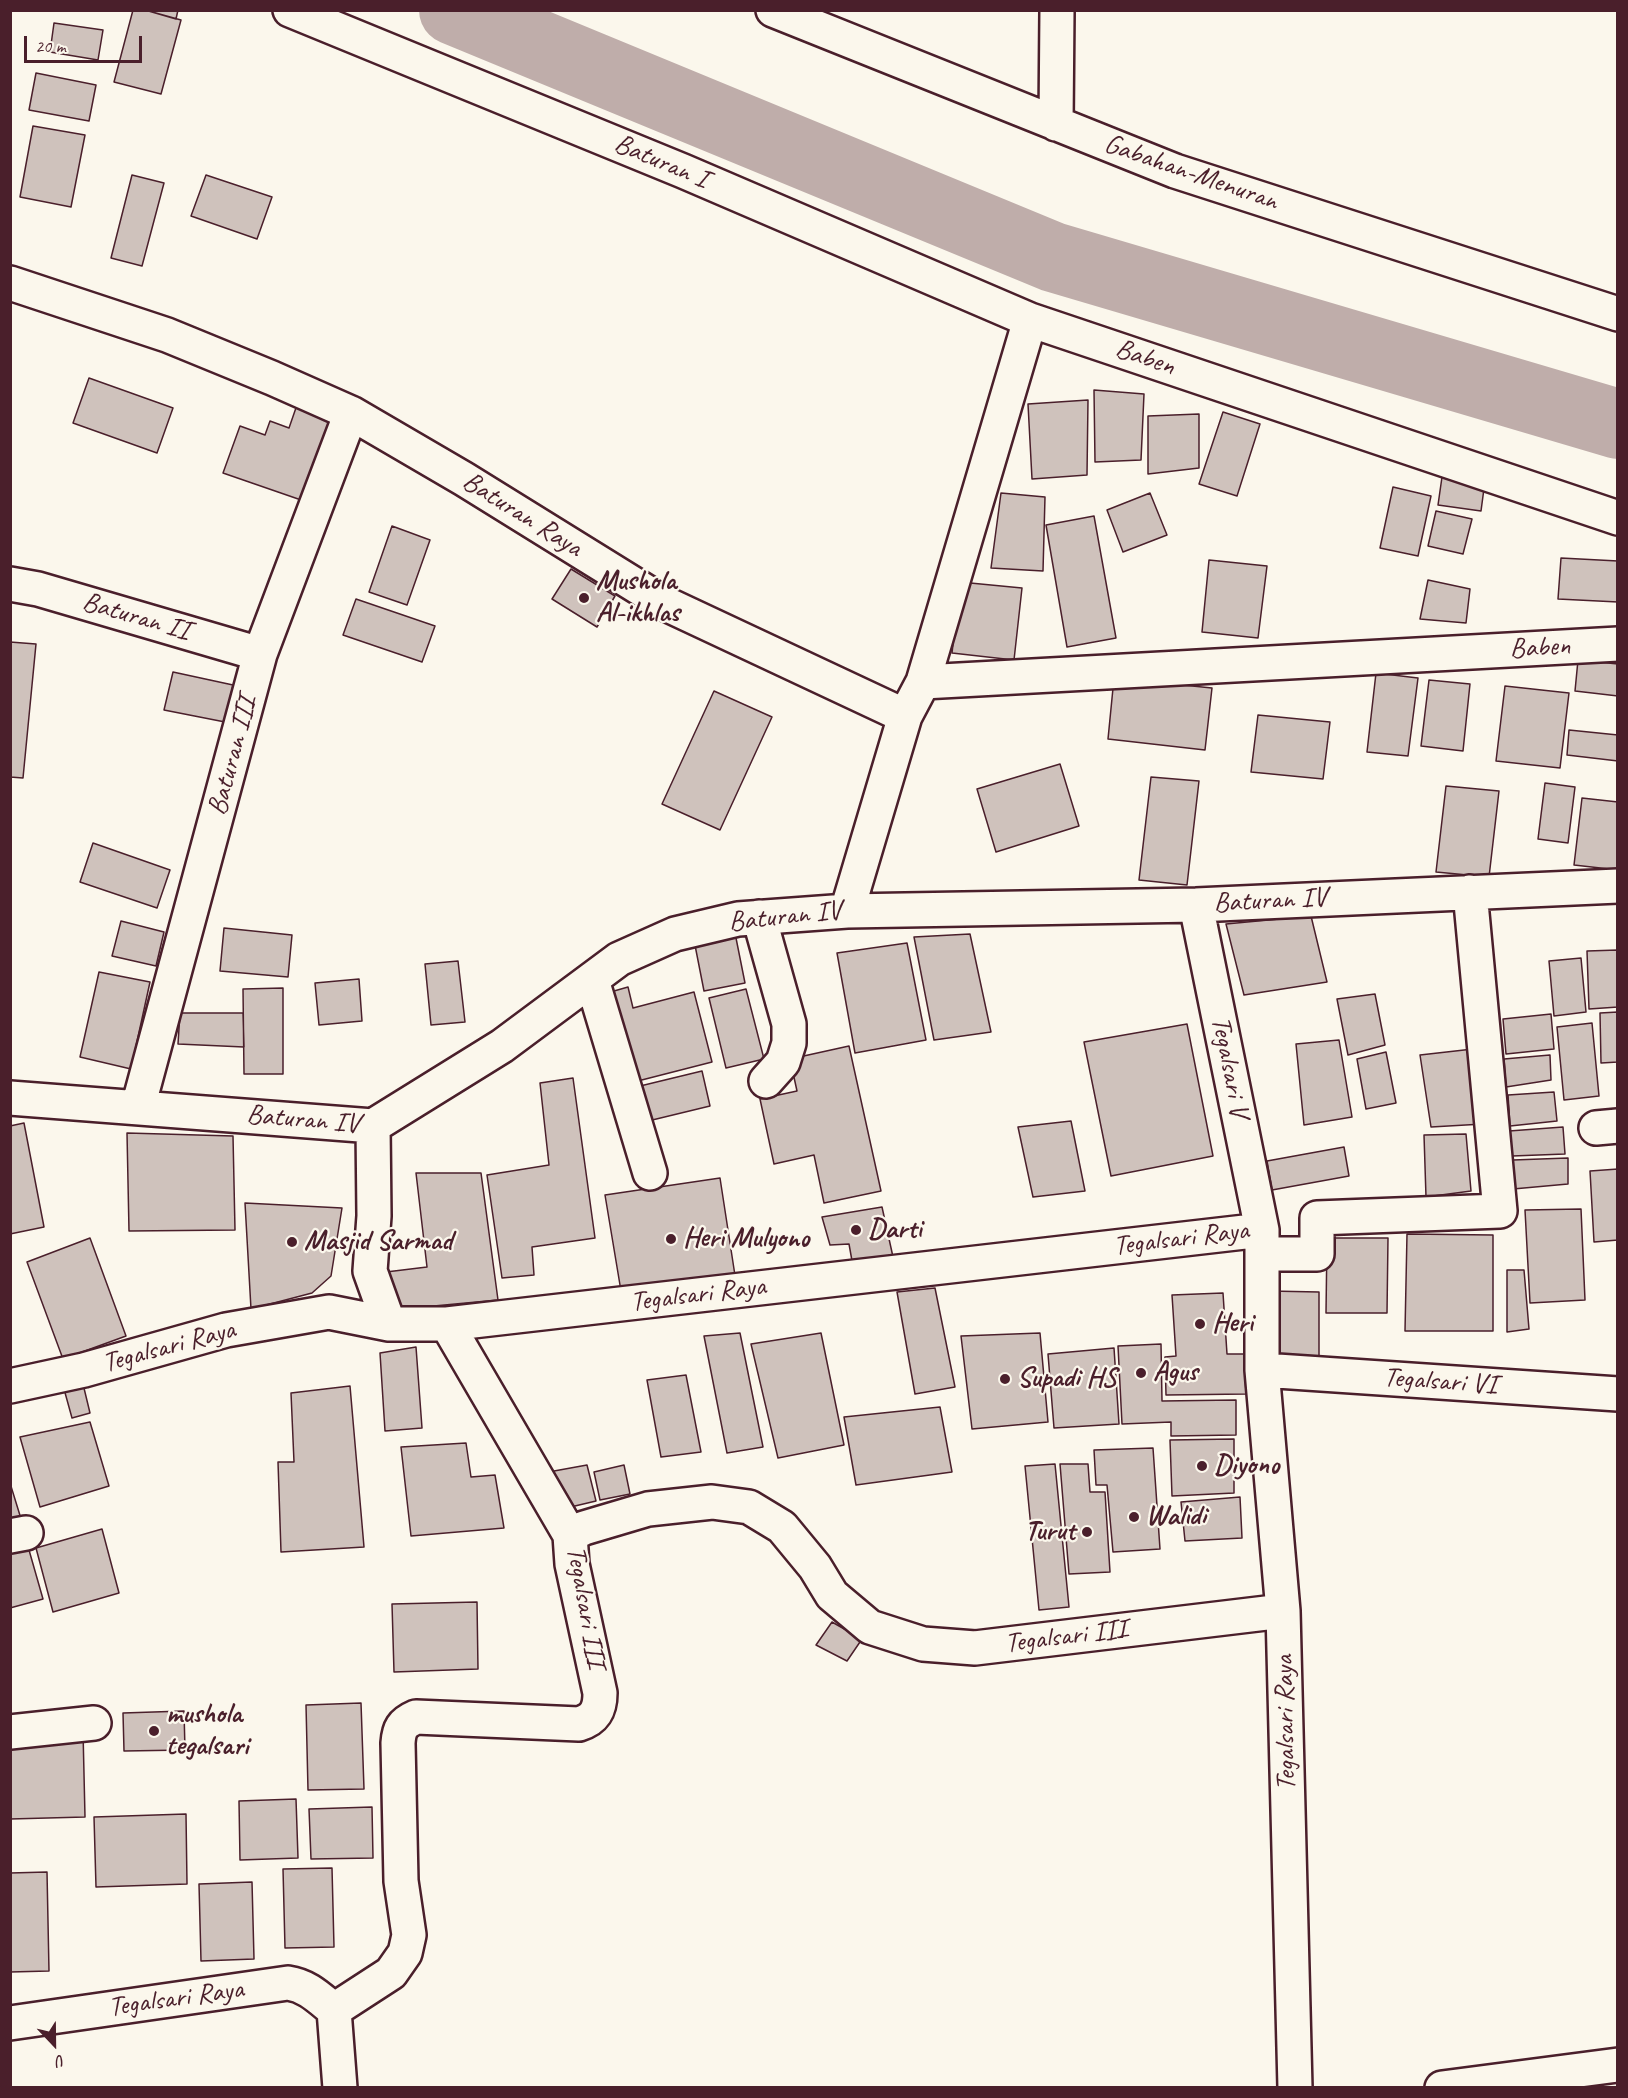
<!DOCTYPE html>
<style>
body{margin:0}
#map{position:relative;width:1628px;height:2098px;overflow:hidden;background:#fbf7ec;font-family:Caveat,sans-serif}
canvas{display:block}
.frame{position:absolute;inset:0;border:12px solid #4a1f2b;pointer-events:none}
.north{position:absolute;left:24px;top:2014px;width:60px;height:60px;-webkit-text-stroke:4px #fbf7ec;paint-order:stroke;rotate:158deg;font-size:16px;font-weight:700;line-height:24px;text-align:center;color:#4a1f2b}
.north::after{content:'';display:block;margin:auto;width:21px;height:27px;background:#4a1f2b;clip-path:polygon(50% 0,100% 100%,50% 72%,0 100%)}
.scale{position:absolute;left:24px;top:36px;width:118px;height:27px;box-sizing:border-box;border:3px solid #4a1f2b;border-top:0;padding-left:8px;font-size:18px;line-height:21px;white-space:nowrap;color:#4a1f2b;-webkit-text-stroke:4px #fbf7ec;paint-order:stroke}
</style>
<div id="map">
<canvas width="1628" height="2098"></canvas>
<div class="frame"></div>
<div class="north">U</div>
<div class="scale">20 m</div>
</div>
<script>
const ctx = document.querySelector('canvas').getContext('2d');
ctx.lineJoin = 'round';
function strokePath(path, color, width, dash) { ctx.strokeStyle = color; ctx.lineWidth = width; ctx.lineCap = dash ? 'butt' : 'round'; ctx.setLineDash(dash || []); ctx.stroke(path); }
function fill(path, color) { ctx.fillStyle = color; ctx.fill(path, 'evenodd'); }
function write(font, color, halo, rows, align = 'center') {
  ctx.font = font + ' Caveat,sans-serif'; ctx.lineWidth = 4.5; ctx.setLineDash([]); ctx.textBaseline = 'middle'; ctx.strokeStyle = halo; ctx.fillStyle = color; for (const [text, x, y, turn = 0] of rows) {
    ctx.save(); ctx.translate(x, y); ctx.rotate((+turn || 0) * Math.PI / 180); ctx.textAlign = isNaN(turn) ? turn : align; if (halo) ctx.strokeText(text, 0, 0); ctx.fillText(text, 0, 0); ctx.restore();
  }
}
strokePath(new Path2D(`
 M 454,10 L 1053,257 L 1618,424`), '#bfadaa', 70);
const building = new Path2D(`
 M 133,10 L 145,10 L 181,20 L 161,94 L 114,82 Z
 M 145,10 L 178,10 L 176,19 Z
 M 54,23 L 103,30 L 98,60 L 50,52 Z
 M 36,73 L 96,85 L 89,121 L 29,110 Z
 M 33,126 L 85,135 L 71,207 L 20,197 Z
 M 132,175 L 164,183 L 142,266 L 111,258 Z
 M 206,175 L 272,197 L 257,239 L 191,216 Z
 M 89,378 L 173,408 L 157,453 L 73,423 Z
 M 1094,390 L 1144,394 L 1141,460 L 1095,462 Z
 M 1088,400 L 1087,475 L 1032,479 L 1028,404 Z
 M 298,402 L 335,415 L 304,501 L 223,473 L 240,426 L 265,435 L 270,421 L 289,428 Z
 M 1223,412 L 1260,424 L 1237,496 L 1199,484 Z
 M 1199,414 L 1199,468 L 1148,474 L 1148,416 Z
 M 1443,470 L 1485,481 L 1481,511 L 1438,505 Z
 M 1393,487 L 1431,496 L 1418,556 L 1380,548 Z
 M 1001,493 L 1045,497 L 1043,571 L 991,568 Z
 M 1150,493 L 1167,535 L 1123,552 L 1107,510 Z
 M 1436,511 L 1472,519 L 1463,554 L 1428,546 Z
 M 1094,516 L 1116,638 L 1067,647 L 1046,525 Z
 M 392,526 L 430,540 L 407,605 L 369,592 Z
 M 1561,558 L 1618,561 L 1618,602 L 1558,599 Z
 M 1209,560 L 1267,566 L 1258,638 L 1202,632 Z
 M 571,569 L 615,596 L 597,627 L 552,599 Z
 M 1428,580 L 1470,589 L 1466,623 L 1420,619 Z
 M 960,582 L 1022,588 L 1014,660 L 952,653 Z
 M 356,599 L 435,626 L 422,662 L 343,635 Z
 M 10,642 L 36,644 L 23,778 L 10,777 Z
 M 1578,660 L 1618,664 L 1618,696 L 1575,691 Z
 M 173,672 L 233,685 L 225,722 L 164,710 Z
 M 1376,673 L 1418,678 L 1408,756 L 1367,752 Z
 M 1114,678 L 1212,688 L 1205,750 L 1108,739 Z
 M 1429,680 L 1470,684 L 1463,751 L 1421,746 Z
 M 1505,686 L 1569,693 L 1560,768 L 1496,761 Z
 M 714,691 L 772,717 L 720,830 L 662,804 Z
 M 1258,715 L 1330,722 L 1323,779 L 1251,772 Z
 M 1569,730 L 1618,735 L 1618,761 L 1567,755 Z
 M 1060,764 L 1079,826 L 996,852 L 977,789 Z
 M 1151,777 L 1199,781 L 1187,885 L 1139,880 Z
 M 1545,783 L 1575,787 L 1568,843 L 1538,839 Z
 M 1446,786 L 1499,791 L 1489,877 L 1436,872 Z
 M 1582,798 L 1618,802 L 1618,870 L 1574,865 Z
 M 93,843 L 170,870 L 157,908 L 80,882 Z
 M 1311,916 L 1327,982 L 1244,995 L 1226,924 Z
 M 121,921 L 164,932 L 156,966 L 112,956 Z
 M 224,928 L 292,935 L 288,977 L 220,971 Z
 M 734,928 L 745,983 L 704,991 L 693,935 Z
 M 970,934 L 991,1032 L 934,1040 L 914,937 Z
 M 907,943 L 926,1040 L 855,1053 L 837,953 Z
 M 1618,950 L 1618,1007 L 1589,1009 L 1587,951 Z
 M 1581,958 L 1586,1012 L 1554,1016 L 1549,961 Z
 M 458,961 L 465,1022 L 431,1025 L 425,964 Z
 M 99,972 L 150,982 L 131,1069 L 80,1057 Z
 M 359,979 L 362,1021 L 319,1025 L 315,983 Z
 M 628,987 L 633,1008 L 694,992 L 712,1062 L 630,1083 L 607,993 Z
 M 283,988 L 283,1074 L 244,1074 L 243,989 Z
 M 746,989 L 764,1059 L 726,1068 L 709,998 Z
 M 1375,994 L 1385,1045 L 1348,1055 L 1337,999 Z
 M 1618,1012 L 1618,1062 L 1601,1063 L 1600,1013 Z
 M 180,1013 L 243,1013 L 244,1047 L 178,1044 Z
 M 1551,1014 L 1554,1049 L 1506,1054 L 1503,1019 Z
 M 1592,1023 L 1599,1096 L 1564,1100 L 1557,1027 Z
 M 1187,1024 L 1213,1156 L 1111,1176 L 1084,1042 Z
 M 1339,1040 L 1352,1117 L 1304,1125 L 1296,1044 Z
 M 849,1046 L 881,1191 L 824,1203 L 814,1155 L 774,1164 L 760,1099 L 797,1091 L 790,1059 Z
 M 1473,1049 L 1483,1124 L 1431,1127 L 1420,1055 Z
 M 1386,1052 L 1396,1103 L 1366,1109 L 1357,1059 Z
 M 1550,1055 L 1551,1080 L 1506,1087 L 1504,1059 Z
 M 702,1071 L 710,1106 L 644,1122 L 636,1087 Z
 M 573,1078 L 595,1238 L 532,1247 L 534,1275 L 502,1278 L 487,1175 L 549,1165 L 540,1083 Z
 M 1554,1092 L 1557,1121 L 1510,1126 L 1508,1095 Z
 M 1071,1121 L 1085,1191 L 1033,1197 L 1018,1127 Z
 M 24,1123 L 44,1227 L 10,1234 L 10,1126 Z
 M 1563,1127 L 1565,1154 L 1512,1156 L 1509,1131 Z
 M 127,1133 L 233,1136 L 235,1230 L 129,1231 Z
 M 1466,1134 L 1471,1191 L 1426,1197 L 1424,1135 Z
 M 1344,1147 L 1349,1176 L 1272,1190 L 1267,1161 Z
 M 1568,1158 L 1568,1184 L 1513,1189 L 1513,1160 Z
 M 1618,1169 L 1618,1240 L 1594,1242 L 1590,1171 Z
 M 416,1173 L 481,1173 L 498,1300 L 391,1310 L 386,1272 L 427,1267 Z
 M 720,1178 L 736,1282 L 621,1291 L 605,1195 Z
 M 245,1203 L 342,1208 L 331,1276 L 312,1293 L 251,1309 Z
 M 882,1207 L 895,1266 L 854,1272 L 849,1244 L 830,1245 L 822,1217 Z
 M 1581,1209 L 1585,1300 L 1530,1303 L 1525,1210 Z
 M 1407,1234 L 1493,1235 L 1493,1331 L 1405,1331 Z
 M 90,1238 L 126,1336 L 63,1359 L 27,1262 Z
 M 1327,1238 L 1388,1238 L 1387,1313 L 1326,1313 Z
 M 1507,1270 L 1524,1270 L 1529,1329 L 1507,1332 Z
 M 935,1288 L 955,1387 L 915,1394 L 897,1292 Z
 M 1269,1291 L 1319,1292 L 1319,1359 L 1269,1358 Z
 M 1223,1293 L 1227,1354 L 1244,1354 L 1246,1394 L 1166,1395 L 1165,1357 L 1176,1356 L 1172,1295 Z
 M 740,1333 L 763,1447 L 727,1453 L 704,1336 Z
 M 821,1333 L 844,1445 L 778,1458 L 751,1344 Z
 M 1040,1333 L 1048,1422 L 972,1429 L 961,1336 Z
 M 1161,1344 L 1162,1401 L 1236,1400 L 1236,1435 L 1171,1436 L 1171,1422 L 1122,1424 L 1118,1346 Z
 M 416,1347 L 422,1428 L 385,1431 L 380,1353 Z
 M 1114,1348 L 1119,1424 L 1054,1428 L 1048,1354 Z
 M 686,1375 L 701,1452 L 661,1457 L 647,1380 Z
 M 83,1384 L 90,1413 L 72,1418 L 64,1389 Z
 M 350,1386 L 364,1547 L 281,1552 L 278,1462 L 294,1462 L 291,1393 Z
 M 940,1407 L 952,1472 L 856,1485 L 844,1417 Z
 M 90,1422 L 109,1486 L 40,1507 L 20,1437 Z
 M 1234,1439 L 1234,1493 L 1172,1496 L 1170,1440 Z
 M 466,1443 L 471,1477 L 495,1475 L 504,1528 L 411,1536 L 401,1447 Z
 M 1153,1448 L 1160,1549 L 1113,1552 L 1107,1485 L 1096,1485 L 1094,1450 Z
 M 1055,1464 L 1069,1607 L 1039,1610 L 1025,1466 Z
 M 1060,1464 L 1088,1464 L 1090,1492 L 1105,1492 L 1110,1572 L 1069,1574 Z
 M 587,1465 L 596,1501 L 558,1510 L 554,1471 Z
 M 624,1465 L 630,1494 L 600,1500 L 594,1472 Z
 M 10,1483 L 22,1522 L 10,1525 Z
 M 1240,1497 L 1242,1538 L 1185,1541 L 1181,1502 Z
 M 102,1529 L 119,1593 L 53,1612 L 36,1548 Z
 M 25,1536 L 43,1599 L 10,1608 L 10,1541 Z
 M 477,1602 L 478,1669 L 394,1672 L 392,1604 Z
 M 832,1622 L 862,1639 L 847,1661 L 816,1645 Z
 M 361,1703 L 364,1789 L 308,1790 L 306,1705 Z
 M 184,1711 L 185,1750 L 124,1751 L 123,1713 Z
 M 83,1731 L 85,1817 L 10,1819 L 10,1733 Z
 M 296,1799 L 298,1858 L 240,1860 L 239,1801 Z
 M 372,1807 L 373,1858 L 311,1859 L 309,1809 Z
 M 186,1814 L 187,1884 L 96,1887 L 94,1817 Z
 M 332,1868 L 334,1947 L 285,1948 L 283,1869 Z
 M 47,1872 L 49,1971 L 10,1972 L 10,1873 Z
 M 252,1882 L 254,1959 L 201,1961 L 199,1884 Z`);
fill(building, '#cfc2bc');
strokePath(building, '#4a1f2b', 1.5);
const street = new Path2D(`
 M 290,10 L 683,171 L 1030,320
 M 773,10 L 1175,171 L 1618,314
 M 1056,124 L 1057,10
 M 10,283 L 167,335 L 272,378 L 351,413 L 464,479 L 664,603 L 905,716 L 847,911
 M 10,584 L 38,589 L 260,654
 M 923,682 L 1618,644
 M 905,716 L 923,682 L 1030,320 L 1618,518
 M 1196,905 L 1262,1230
 M 759,917 L 789,1024 L 789,1043 L 783,1062 L 766,1081
 M 592,980 L 650,1173
 M 10,1098 L 373,1126 L 502,1046 L 619,959 L 675,934 L 738,919 L 847,911 L 1196,905 L 1618,886
 M 138,1107 L 260,654 L 351,413
 M 373,1126 L 374,1216 L 370,1271 L 389,1324
 M 1596,1128 L 1618,1126
 M 1262,1254 L 1317,1254 L 1317,1218 L 1500,1211 L 1470,892
 M 447,1324 L 570,1535
 M 1262,1370 L 1618,1394
 M 10,1386 L 84,1370 L 226,1330 L 329,1312 L 389,1324 L 447,1324 L 1262,1230 L 1262,1370 L 1283,1611 L 1295,2088
 M 10,1536 L 26,1533
 M 10,1732 L 94,1723
 M 334,2010 L 391,1973 L 405,1953 L 409,1935 L 401,1881 L 398,1743 C 399,1729 402,1723 416,1717 L 579,1724 C 595,1719 600,1710 600,1693 L 572,1564 L 570,1535 L 584,1528 L 648,1509 L 712,1502 L 749,1507 L 782,1527 L 815,1567 L 832,1595 L 870,1627 L 923,1644 L 975,1648 L 1283,1611
 M 334,2010 L 340,2088
 M 10,2023 L 288,1983 C 308,1986 319,1998 334,2010
 M 1442,2088 L 1618,2065`);
strokePath(street, '#4a1f2b', 38);
strokePath(street, '#fbf7ec', 33);
for (const [x, y, r, color] of [
 [584,598,6,"#4a1f2b"],
 [856,1230,6,"#4a1f2b"],
 [671,1239,6,"#4a1f2b"],
 [292,1242,6,"#4a1f2b"],
 [1200,1324,6,"#4a1f2b"],
 [1141,1373,6,"#4a1f2b"],
 [1005,1379,6,"#4a1f2b"],
 [1202,1466,6,"#4a1f2b"],
 [1134,1517,6,"#4a1f2b"],
 [1087,1532,6,"#4a1f2b"],
 [154,1731,6,"#4a1f2b"]
]) { const dot = new Path2D(); dot.arc(x, y, r, 0, 2 * Math.PI); ctx.fillStyle = color; ctx.fill(dot); strokePath(dot, '#fbf7ec', 2); }
write('28px', '#4a1f2b', '#fbf7ec', [
 ["Baturan I",661,162,23],
 ["Gabahan-Menuran",1191,173,19],
 ["Baben",1145,358,19],
 ["Baturan Raya",522,515,32],
 ["Baturan II",136,617,16],
 ["Baben",1540,648,-3],
 ["Baturan III",233,756,-75],
 ["Baturan IV",1270,901,-3],
 ["Baturan IV",785,917,-6],
 ["Tegalsari V",1229,1067,79],
 ["Baturan IV",303,1120,5],
 ["Tegalsari Raya",1181,1239,-7],
 ["Tegalsari Raya",698,1295,-7],
 ["Tegalsari Raya",169,1347,-15],
 ["Tegalsari VI",1440,1382,4],
 ["Tegalsari III",585,1607,80],
 ["Tegalsari III",1066,1637,-7],
 ["Tegalsari Raya",1286,1723,-91],
 ["Tegalsari Raya",176,1999,-8]
]);
write('bold 28px', '#4a1f2b', '#fbf7ec', [
 ["Mushola",596,582],
 ["Al-ikhlas",596,614],
 ["Darti",868,1230],
 ["Heri Mulyono",683,1239],
 ["Masjid Sarmad",304,1242],
 ["Heri",1212,1324],
 ["Agus",1153,1373],
 ["Supadi HS",1017,1379],
 ["Diyono",1214,1466],
 ["Walidi",1146,1517],
 ["Turut",1075,1532,"right"],
 ["mushola",166,1715],
 ["tegalsari",166,1747]
], 'left');
</script>
